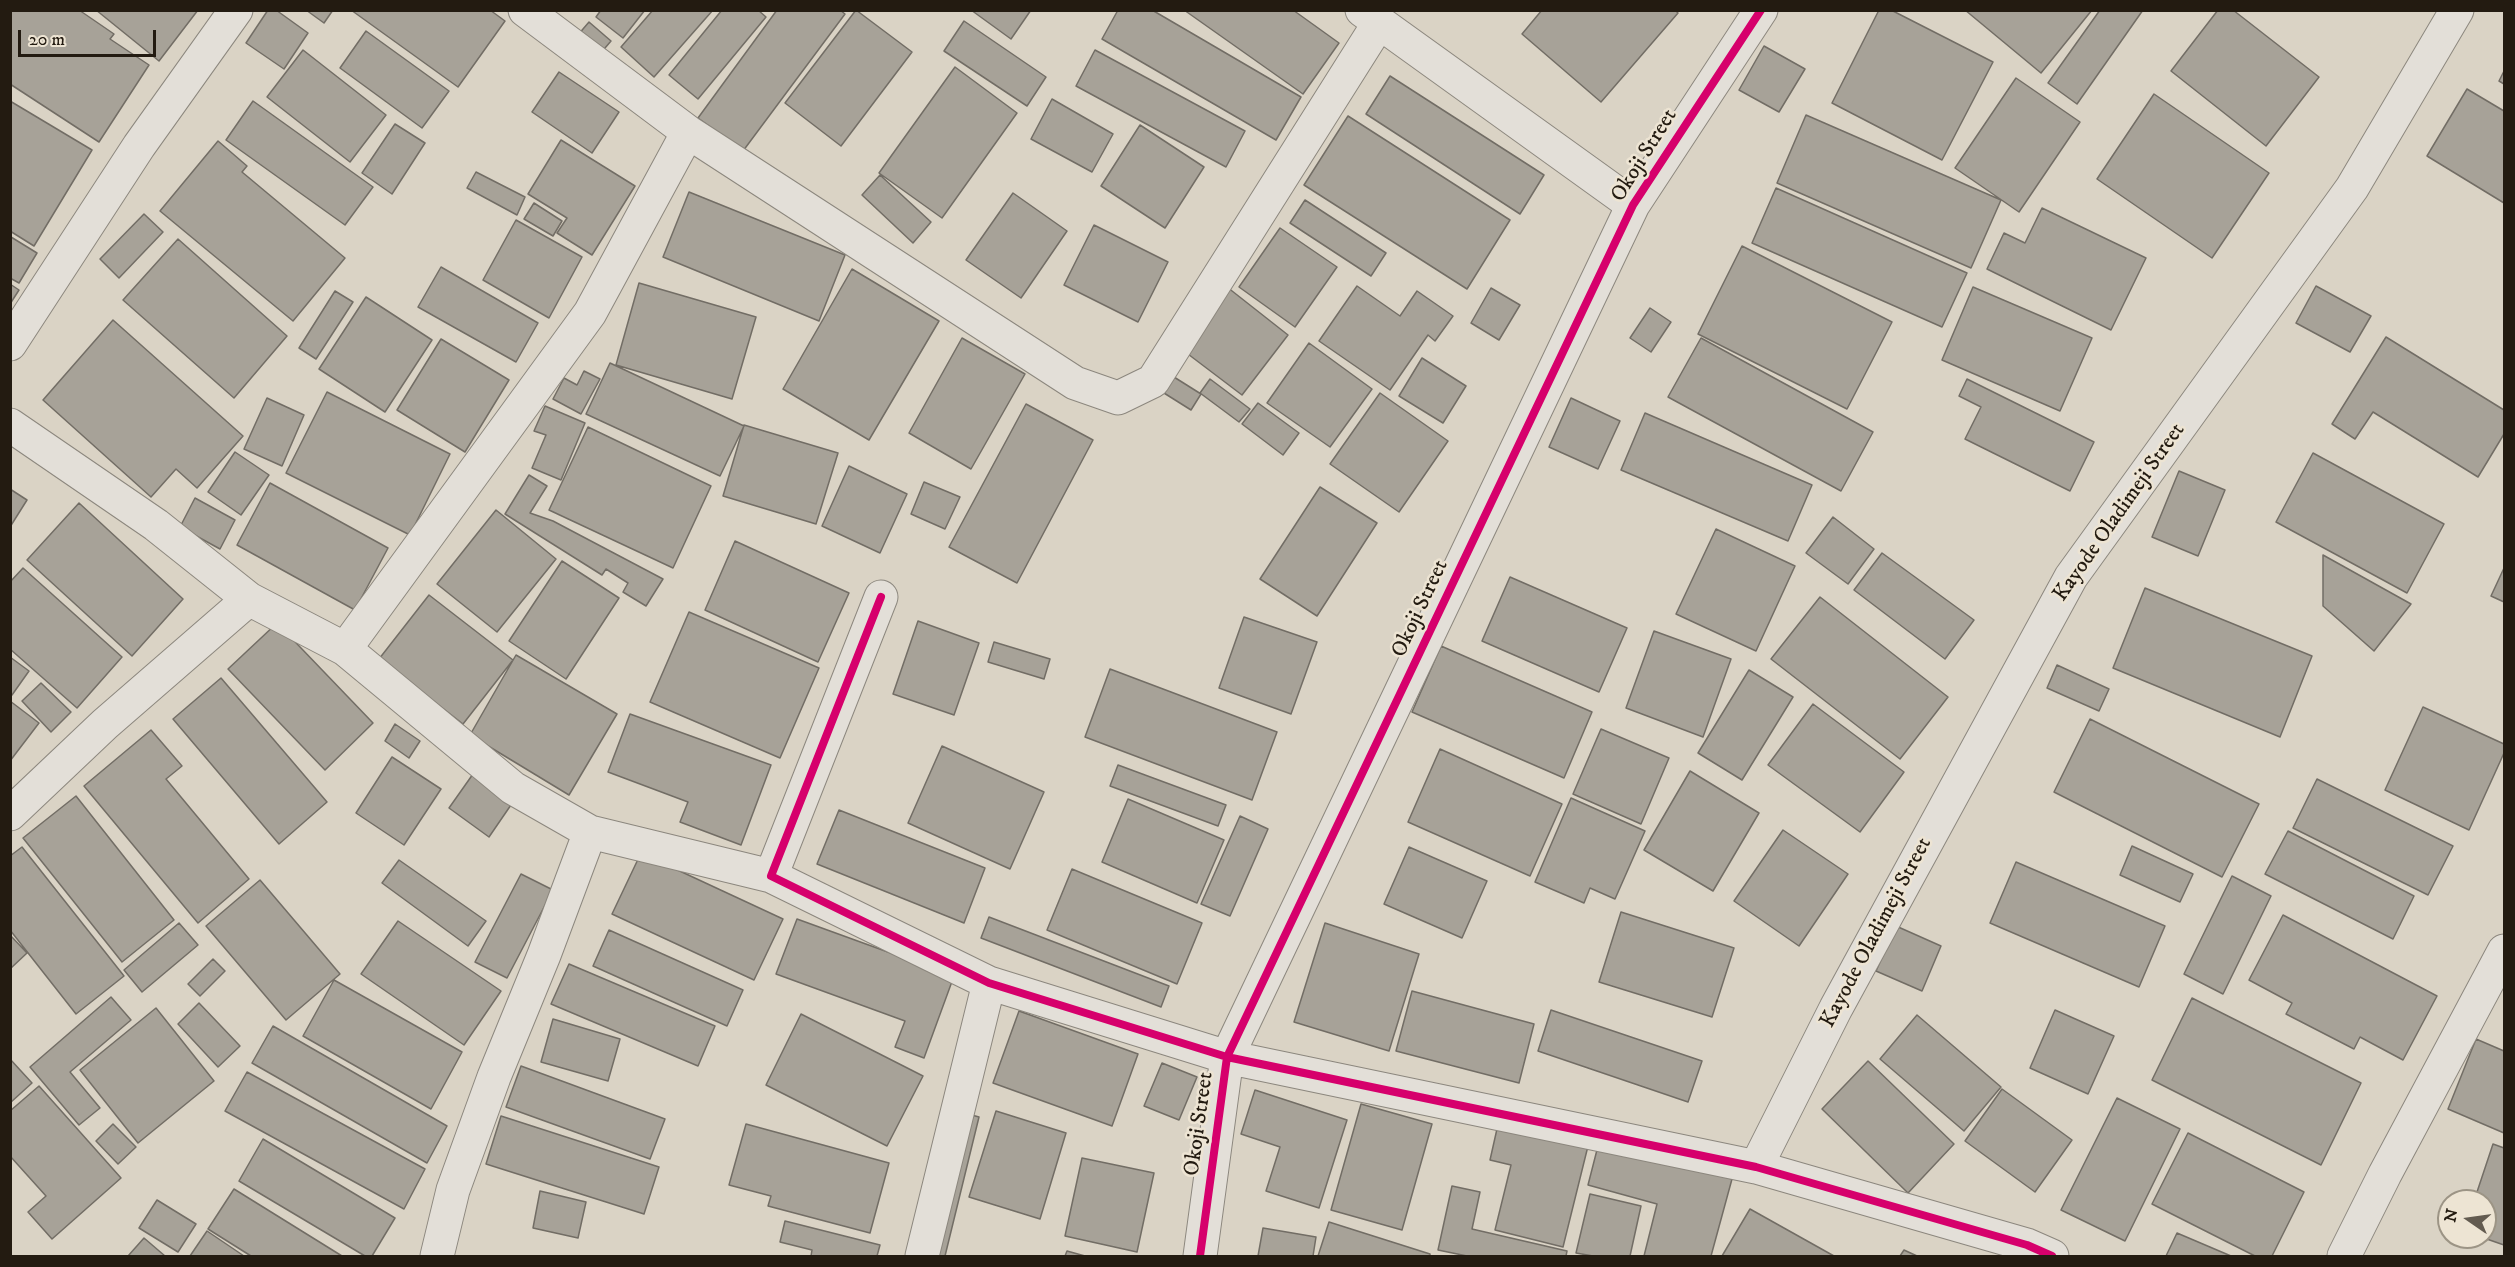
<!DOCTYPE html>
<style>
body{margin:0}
#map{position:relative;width:2515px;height:1267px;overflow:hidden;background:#dad3c5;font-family:"IM FELL DW Pica",serif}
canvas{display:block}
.frame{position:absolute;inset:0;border:12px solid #231b11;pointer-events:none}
.north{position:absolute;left:2437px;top:1189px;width:60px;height:60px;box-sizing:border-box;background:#ede4d3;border:2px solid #9c9485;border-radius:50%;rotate:283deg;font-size:16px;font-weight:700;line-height:24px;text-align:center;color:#231b11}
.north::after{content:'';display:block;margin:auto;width:21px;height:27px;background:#635b50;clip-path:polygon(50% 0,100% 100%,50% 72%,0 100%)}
.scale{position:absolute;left:18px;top:30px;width:138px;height:27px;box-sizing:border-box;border:3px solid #231b11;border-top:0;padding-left:8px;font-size:18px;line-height:21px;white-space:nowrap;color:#231b11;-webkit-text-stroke:4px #ede4d3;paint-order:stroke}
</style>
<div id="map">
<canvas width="2515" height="1267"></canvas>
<div class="frame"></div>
<div class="north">N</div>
<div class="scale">20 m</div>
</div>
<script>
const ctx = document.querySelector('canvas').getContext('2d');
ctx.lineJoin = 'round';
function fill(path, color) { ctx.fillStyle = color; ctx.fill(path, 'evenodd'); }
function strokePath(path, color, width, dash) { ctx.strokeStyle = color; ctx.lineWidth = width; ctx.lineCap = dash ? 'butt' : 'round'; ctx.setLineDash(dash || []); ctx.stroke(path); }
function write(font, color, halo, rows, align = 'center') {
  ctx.font = font + ' "IM FELL DW Pica",serif'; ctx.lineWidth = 5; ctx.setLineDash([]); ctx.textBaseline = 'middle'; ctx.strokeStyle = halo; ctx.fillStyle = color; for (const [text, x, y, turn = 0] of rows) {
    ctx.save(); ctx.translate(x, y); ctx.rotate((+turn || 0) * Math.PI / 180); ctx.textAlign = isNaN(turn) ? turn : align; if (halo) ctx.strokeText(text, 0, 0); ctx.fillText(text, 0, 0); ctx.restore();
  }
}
const building = new Path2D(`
 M 10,10 L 79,10 L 114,34 L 110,39 L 149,65 L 99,142 L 10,84 Z
 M 96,10 L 198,10 L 159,61 Z
 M 268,10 L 276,10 L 308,33 L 284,69 L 246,43 Z
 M 306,10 L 333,10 L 324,23 Z
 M 351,10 L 490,10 L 505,21 L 458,87 Z
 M 601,10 L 645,10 L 623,38 L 596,17 Z
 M 653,10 L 713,10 L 654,77 L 621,47 Z
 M 722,10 L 758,10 L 766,17 L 698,99 L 669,75 Z
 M 777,10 L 840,10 L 845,14 L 743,151 L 698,118 Z
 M 856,10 L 912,52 L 841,146 L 785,103 Z
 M 971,10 L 1031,10 L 1011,39 Z
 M 1118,10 L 1152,10 L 1301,97 L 1276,140 L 1102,39 Z
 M 1184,10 L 1293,10 L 1339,43 L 1303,94 Z
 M 1542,10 L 1675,10 L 1678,13 L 1601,102 L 1522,34 Z
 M 1879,10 L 1891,10 L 1993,62 L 1942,160 L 1832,103 Z
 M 1965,10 L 2092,10 L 2041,73 Z
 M 2100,10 L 2143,10 L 2077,104 L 2048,83 Z
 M 2218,10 L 2233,10 L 2319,77 L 2266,146 L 2171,71 Z
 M 964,21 L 1046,77 L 1027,106 L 944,51 Z
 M 589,22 L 611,41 L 599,55 L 577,36 Z
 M 366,31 L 449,91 L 422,128 L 340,68 Z
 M 1764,46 L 1805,69 L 1779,112 L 1739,90 Z
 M 303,50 L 386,115 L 350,162 L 267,97 Z
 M 1095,50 L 1245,131 L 1226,167 L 1076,86 Z
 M 955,67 L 1017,113 L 942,218 L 879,173 Z
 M 2504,71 L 2504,84 L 2499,81 Z
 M 559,72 L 619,112 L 592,153 L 532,112 Z
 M 1390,76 L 1544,175 L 1520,214 L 1366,114 Z
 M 2016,78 L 2080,122 L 2019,212 L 1955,168 Z
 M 2467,89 L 2504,111 L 2504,203 L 2427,156 Z
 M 2154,94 L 2269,173 L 2212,258 L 2097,179 Z
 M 1052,99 L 1113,134 L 1092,172 L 1031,139 Z
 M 10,101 L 92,150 L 34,246 L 10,231 Z
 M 253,101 L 373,187 L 345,225 L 226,140 Z
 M 1806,115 L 2001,200 L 1971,268 L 1777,183 Z
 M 1348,116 L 1510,220 L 1467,289 L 1304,185 Z
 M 395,124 L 425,143 L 392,194 L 362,173 Z
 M 1140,125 L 1204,167 L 1165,228 L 1101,186 Z
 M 561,140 L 635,186 L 592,255 L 557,233 L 567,218 L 528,194 Z
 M 218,141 L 247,166 L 242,172 L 345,258 L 293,321 L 160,211 Z
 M 476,172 L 525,197 L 517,215 L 467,188 Z
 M 880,175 L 931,222 L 913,243 L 862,195 Z
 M 1776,188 L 1967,273 L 1942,327 L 1752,243 Z
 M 689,192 L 845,255 L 819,321 L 663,257 Z
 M 1013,193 L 1067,231 L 1021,298 L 966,260 Z
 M 1305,200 L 1386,253 L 1371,276 L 1290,223 Z
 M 534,203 L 562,221 L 553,236 L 524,219 Z
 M 2042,208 L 2146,258 L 2111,330 L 1987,269 L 2004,233 L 2025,243 Z
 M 144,214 L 163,232 L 119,278 L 100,259 Z
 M 516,220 L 582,257 L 549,318 L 483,280 Z
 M 1094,225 L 1168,262 L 1138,322 L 1064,285 Z
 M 1280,228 L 1337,267 L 1295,327 L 1239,287 Z
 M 11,237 L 37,253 L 19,283 L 10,278 Z
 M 178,239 L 287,336 L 234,398 L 123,300 Z
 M 1742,246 L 1892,322 L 1847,409 L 1698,334 Z
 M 441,267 L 538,323 L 516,362 L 418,307 Z
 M 852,269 L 939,321 L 869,440 L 783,389 Z
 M 639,283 L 756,317 L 732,399 L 616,365 Z
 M 10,284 L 19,290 L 10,304 Z
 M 1357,286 L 1400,316 L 1417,291 L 1453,316 L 1435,341 L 1428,335 L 1390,390 L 1319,341 Z
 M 2316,286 L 2371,316 L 2350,352 L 2296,323 Z
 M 1227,287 L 1288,335 L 1242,395 L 1180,348 Z
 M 1973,287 L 2092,338 L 2060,411 L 1942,360 Z
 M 1491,288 L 1520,305 L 1499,340 L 1471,323 Z
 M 335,291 L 353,302 L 316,359 L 299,348 Z
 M 366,297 L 432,340 L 385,412 L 319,369 Z
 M 1650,308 L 1671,322 L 1651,352 L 1630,338 Z
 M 113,320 L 243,436 L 197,488 L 176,469 L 151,497 L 43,400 Z
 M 2386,337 L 2504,410 L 2504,434 L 2478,477 L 2373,412 L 2355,439 L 2332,424 Z
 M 962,338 L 1025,374 L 971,469 L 909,433 Z
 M 1701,338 L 1873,432 L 1841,491 L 1668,397 Z
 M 441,339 L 509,380 L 465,452 L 397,410 Z
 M 1309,343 L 1372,389 L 1330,447 L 1267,403 Z
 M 1422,358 L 1466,386 L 1443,423 L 1399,396 Z
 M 610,363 L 744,426 L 720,476 L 586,414 Z
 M 584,371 L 600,379 L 581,414 L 553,399 L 564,378 L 577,385 Z
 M 1166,372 L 1201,394 L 1191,410 L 1156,388 Z
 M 1210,379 L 1250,409 L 1239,422 L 1200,393 Z
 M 1967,379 L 2094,442 L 2070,491 L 1965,439 L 1981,407 L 1959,396 Z
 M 327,392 L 450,454 L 410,535 L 286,473 Z
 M 1380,393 L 1448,441 L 1399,512 L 1330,464 Z
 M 267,398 L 304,415 L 282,466 L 244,449 Z
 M 1571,398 L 1620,421 L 1598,469 L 1549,447 Z
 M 1258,403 L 1299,433 L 1283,455 L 1242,424 Z
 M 1026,404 L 1093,440 L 1017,583 L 949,547 Z
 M 545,406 L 585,423 L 561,480 L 532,468 L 546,435 L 534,431 Z
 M 1645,413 L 1812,485 L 1788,541 L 1621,470 Z
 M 744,425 L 838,453 L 816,524 L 723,496 Z
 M 588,427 L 711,486 L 673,568 L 549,510 Z
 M 235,452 L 269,475 L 241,515 L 208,492 Z
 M 2313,453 L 2444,524 L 2407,593 L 2276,522 Z
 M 849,466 L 907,494 L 880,553 L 822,526 Z
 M 2179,471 L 2225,490 L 2198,556 L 2152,537 Z
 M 529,475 L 547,486 L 530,513 L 553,521 L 663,579 L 646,606 L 623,592 L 628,583 L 606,569 L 602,575 L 505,514 Z
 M 924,482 L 960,497 L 945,529 L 911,514 Z
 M 270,483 L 388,548 L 355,610 L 237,545 Z
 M 1320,487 L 1377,523 L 1317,616 L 1260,579 Z
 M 10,489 L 27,500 L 10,527 Z
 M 195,498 L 235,520 L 220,549 L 180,527 Z
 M 79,503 L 183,599 L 132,656 L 27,560 Z
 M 496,510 L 556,559 L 497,632 L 437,584 Z
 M 1833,517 L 1874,549 L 1848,584 L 1806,553 Z
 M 1716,529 L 1795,566 L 1756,651 L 1676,614 Z
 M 735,541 L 849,593 L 818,662 L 705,610 Z
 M 1882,553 L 1974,620 L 1945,659 L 1854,590 Z
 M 2323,555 L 2411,604 L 2374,651 L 2323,606 Z
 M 562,561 L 619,598 L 566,679 L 509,641 Z
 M 23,568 L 122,657 L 77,708 L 10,649 L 10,582 Z
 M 2504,568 L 2504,602 L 2491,596 Z
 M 1510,577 L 1627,628 L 1599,692 L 1482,641 Z
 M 2145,588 L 2312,656 L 2280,737 L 2113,668 Z
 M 429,595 L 513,660 L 463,724 L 379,659 Z
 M 1820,597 L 1948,697 L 1900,759 L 1771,659 Z
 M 689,612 L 819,668 L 780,758 L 650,702 Z
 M 1244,617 L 1317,642 L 1291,714 L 1219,688 Z
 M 918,621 L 979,643 L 954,715 L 893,694 Z
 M 277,623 L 373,723 L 325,770 L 228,669 Z
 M 1654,631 L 1731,659 L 1703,737 L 1626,708 Z
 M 994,642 L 1050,659 L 1044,679 L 988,662 Z
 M 1441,646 L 1592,712 L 1564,778 L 1412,712 Z
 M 516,655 L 617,714 L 569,795 L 470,735 Z
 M 10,657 L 29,671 L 12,695 L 10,694 Z
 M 2057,665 L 2109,689 L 2099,711 L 2047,688 Z
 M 1110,669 L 1277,732 L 1252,800 L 1085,737 Z
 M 1749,670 L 1793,697 L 1742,780 L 1698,753 Z
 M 221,678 L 327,802 L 279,844 L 173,719 Z
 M 41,683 L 71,712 L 51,732 L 22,701 Z
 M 10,701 L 39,723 L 10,761 Z
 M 1813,704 L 1904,772 L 1860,832 L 1768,765 Z
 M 2423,707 L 2504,744 L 2504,753 L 2469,830 L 2385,790 Z
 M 630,714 L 771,765 L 741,845 L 680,822 L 688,802 L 608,772 Z
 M 2090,719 L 2259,804 L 2222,877 L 2054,792 Z
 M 395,724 L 420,741 L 409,758 L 385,741 Z
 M 1601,729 L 1669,758 L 1641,824 L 1573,794 Z
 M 151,730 L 182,766 L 166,779 L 249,879 L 198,923 L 84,786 Z
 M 942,746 L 1044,792 L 1010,869 L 908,823 Z
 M 1440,749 L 1562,804 L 1530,876 L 1408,822 Z
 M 392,757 L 441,789 L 404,845 L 356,813 Z
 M 1118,765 L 1226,805 L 1218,826 L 1110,786 Z
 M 1690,771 L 1759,813 L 1713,891 L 1644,850 Z
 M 473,774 L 513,802 L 489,837 L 449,808 Z
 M 2317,779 L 2453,846 L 2428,895 L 2293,828 Z
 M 76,796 L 174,920 L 122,962 L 23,838 Z
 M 1571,798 L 1645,831 L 1615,899 L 1590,888 L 1584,903 L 1535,882 Z
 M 1128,799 L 1224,840 L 1197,903 L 1102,862 Z
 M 839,810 L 985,868 L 964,923 L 817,864 Z
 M 1240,816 L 1268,829 L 1230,916 L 1201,904 Z
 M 1783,830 L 1848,874 L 1799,946 L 1734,901 Z
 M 2288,831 L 2414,896 L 2393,939 L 2265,874 Z
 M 2132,846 L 2193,874 L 2180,902 L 2120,875 Z
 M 22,847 L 124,976 L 76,1014 L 10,930 L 10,856 Z
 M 1409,847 L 1487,881 L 1462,938 L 1384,904 Z
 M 641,853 L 783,919 L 754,980 L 612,914 Z
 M 399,860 L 486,921 L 468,946 L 382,883 Z
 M 2016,862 L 2165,926 L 2139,987 L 1990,923 Z
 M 1072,869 L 1202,923 L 1177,984 L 1047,930 Z
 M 521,874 L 553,890 L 507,978 L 475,962 Z
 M 2232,876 L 2271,896 L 2223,994 L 2184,974 Z
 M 260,880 L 340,974 L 286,1020 L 206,926 Z
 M 1621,912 L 1734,948 L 1712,1017 L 1599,982 Z
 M 2283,915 L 2437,996 L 2403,1060 L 2360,1037 L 2354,1049 L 2286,1014 L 2292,1003 L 2249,980 Z
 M 989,917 L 1169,986 L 1161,1007 L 981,938 Z
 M 797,919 L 954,976 L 924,1058 L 895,1047 L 905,1021 L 776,974 Z
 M 398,921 L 501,991 L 464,1045 L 361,974 Z
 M 179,923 L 198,945 L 142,992 L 124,970 Z
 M 1325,923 L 1419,954 L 1389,1051 L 1294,1022 Z
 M 1896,926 L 1941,946 L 1922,991 L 1876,971 Z
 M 609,930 L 743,990 L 727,1026 L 593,966 Z
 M 10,935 L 27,953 L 10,969 Z
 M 213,959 L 225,971 L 200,996 L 188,984 Z
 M 569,964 L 715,1026 L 698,1066 L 551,1004 Z
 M 334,980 L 462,1052 L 431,1109 L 303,1036 Z
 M 1412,991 L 1534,1024 L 1519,1083 L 1396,1051 Z
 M 111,997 L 131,1020 L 70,1072 L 100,1108 L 79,1125 L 30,1067 Z
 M 2192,998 L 2361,1083 L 2321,1165 L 2152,1080 Z
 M 199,1003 L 240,1046 L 218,1067 L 178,1024 Z
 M 156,1008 L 214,1081 L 138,1143 L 80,1070 Z
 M 1551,1010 L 1702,1061 L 1688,1102 L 1538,1051 Z
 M 2055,1010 L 2114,1036 L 2088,1094 L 2030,1068 Z
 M 1019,1011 L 1138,1054 L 1112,1126 L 993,1083 Z
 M 801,1014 L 923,1076 L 887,1146 L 766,1085 Z
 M 1917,1015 L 2001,1087 L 1964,1131 L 1880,1059 Z
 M 553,1019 L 620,1039 L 608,1081 L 541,1062 Z
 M 273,1026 L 447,1126 L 427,1163 L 252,1063 Z
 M 2476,1039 L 2504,1051 L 2504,1133 L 2448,1109 Z
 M 10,1059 L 32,1083 L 10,1103 Z
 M 1868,1061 L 1954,1144 L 1908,1193 L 1822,1109 Z
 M 1162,1063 L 1197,1077 L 1179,1120 L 1144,1106 Z
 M 521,1066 L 665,1119 L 650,1159 L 506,1107 Z
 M 247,1072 L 425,1169 L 404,1209 L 225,1111 Z
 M 39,1086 L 121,1178 L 52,1239 L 28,1212 L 46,1196 L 10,1156 L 10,1111 Z
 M 2002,1089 L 2072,1140 L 2035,1192 L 1965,1141 Z
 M 1255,1090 L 1347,1120 L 1319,1208 L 1266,1191 L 1280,1147 L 1241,1134 Z
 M 2117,1098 L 2180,1129 L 2125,1241 L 2061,1210 Z
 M 1361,1104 L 1432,1124 L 1402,1230 L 1331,1210 Z
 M 996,1111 L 1066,1133 L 1040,1219 L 969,1197 Z
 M 968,1114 L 979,1117 L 945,1256 L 934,1256 Z
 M 501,1116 L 659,1167 L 644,1214 L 486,1164 Z
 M 1499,1120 L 1589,1142 L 1563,1247 L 1495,1230 L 1511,1165 L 1490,1160 Z
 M 113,1124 L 136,1147 L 118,1164 L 96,1141 Z
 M 746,1124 L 889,1163 L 870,1233 L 768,1206 L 771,1196 L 729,1185 Z
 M 2188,1133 L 2304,1192 L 2272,1256 L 2255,1256 L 2152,1204 Z
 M 263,1139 L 395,1218 L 372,1256 L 365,1256 L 239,1181 Z
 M 1599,1142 L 1732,1179 L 1711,1256 L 1644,1256 L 1657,1204 L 1588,1185 Z
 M 2493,1144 L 2504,1148 L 2504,1245 L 2481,1237 L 2485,1237 L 2485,1201 L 2474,1201 Z
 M 1082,1158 L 1154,1173 L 1137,1252 L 1065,1236 Z
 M 1452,1186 L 1480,1192 L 1472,1229 L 1567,1251 L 1566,1256 L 1467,1256 L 1438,1250 Z
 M 234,1189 L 342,1256 L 251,1256 L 208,1229 Z
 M 540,1191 L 586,1202 L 578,1238 L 533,1228 Z
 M 1590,1194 L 1641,1206 L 1630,1256 L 1593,1256 L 1576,1253 Z
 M 157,1200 L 196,1224 L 178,1252 L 139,1228 Z
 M 1750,1209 L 1834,1256 L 1722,1256 Z
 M 785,1221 L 880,1245 L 877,1256 L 811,1256 L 812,1250 L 780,1242 Z
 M 1329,1222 L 1430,1254 L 1430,1256 L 1318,1256 Z
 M 1263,1228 L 1316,1237 L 1313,1256 L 1258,1256 Z
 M 207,1231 L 244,1256 L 190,1256 Z
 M 2177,1233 L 2231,1256 L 2166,1256 Z
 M 144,1238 L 165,1256 L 128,1256 Z
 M 1904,1250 L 1917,1256 L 1900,1256 Z
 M 1067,1251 L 1085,1256 L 1065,1256 Z`);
fill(building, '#a7a298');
strokePath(building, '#726d65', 1.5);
const minor = new Path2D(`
 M 525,10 L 688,132 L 1075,383 L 1118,398 L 1153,381 L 1379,23
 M 1362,10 L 1633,205
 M 10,344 L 139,146 L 236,10
 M 10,425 L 156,525 L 249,599 L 105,724 L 10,814
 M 881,597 L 771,876 L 989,983 L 1227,1057 L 1756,1167 L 2027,1245 L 2052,1256
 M 249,599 L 345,649 L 513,788 L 590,832
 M 345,649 L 590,313 L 688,132
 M 1756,1167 L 1836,1008 L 2071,577 L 2352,188 L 2457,10
 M 437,1256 L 453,1190 L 494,1077 L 544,955 L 590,832 L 771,876
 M 922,1256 L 989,983
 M 1200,1256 L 1227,1057 L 1633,205 L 1761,10
 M 2344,1256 L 2385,1174 L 2504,951`);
strokePath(minor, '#8c877e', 35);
strokePath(minor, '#e3dfd8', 33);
strokePath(new Path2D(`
 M 881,597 L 771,876 L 989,983 L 1227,1057 L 1756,1167 L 2027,1245 L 2052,1256
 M 1200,1256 L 1227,1057 L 1633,205 L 1761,10`), '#d6006c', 8);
write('22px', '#231b11', '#ede4d3', [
 ["Okoji Street",1645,156,-58],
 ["Kayode Oladimeji Street",2120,513,-55],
 ["Okoji Street",1421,609,-65],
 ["Kayode Oladimeji Street",1877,933,-62],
 ["Okoji Street",1200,1124,-82]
]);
</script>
